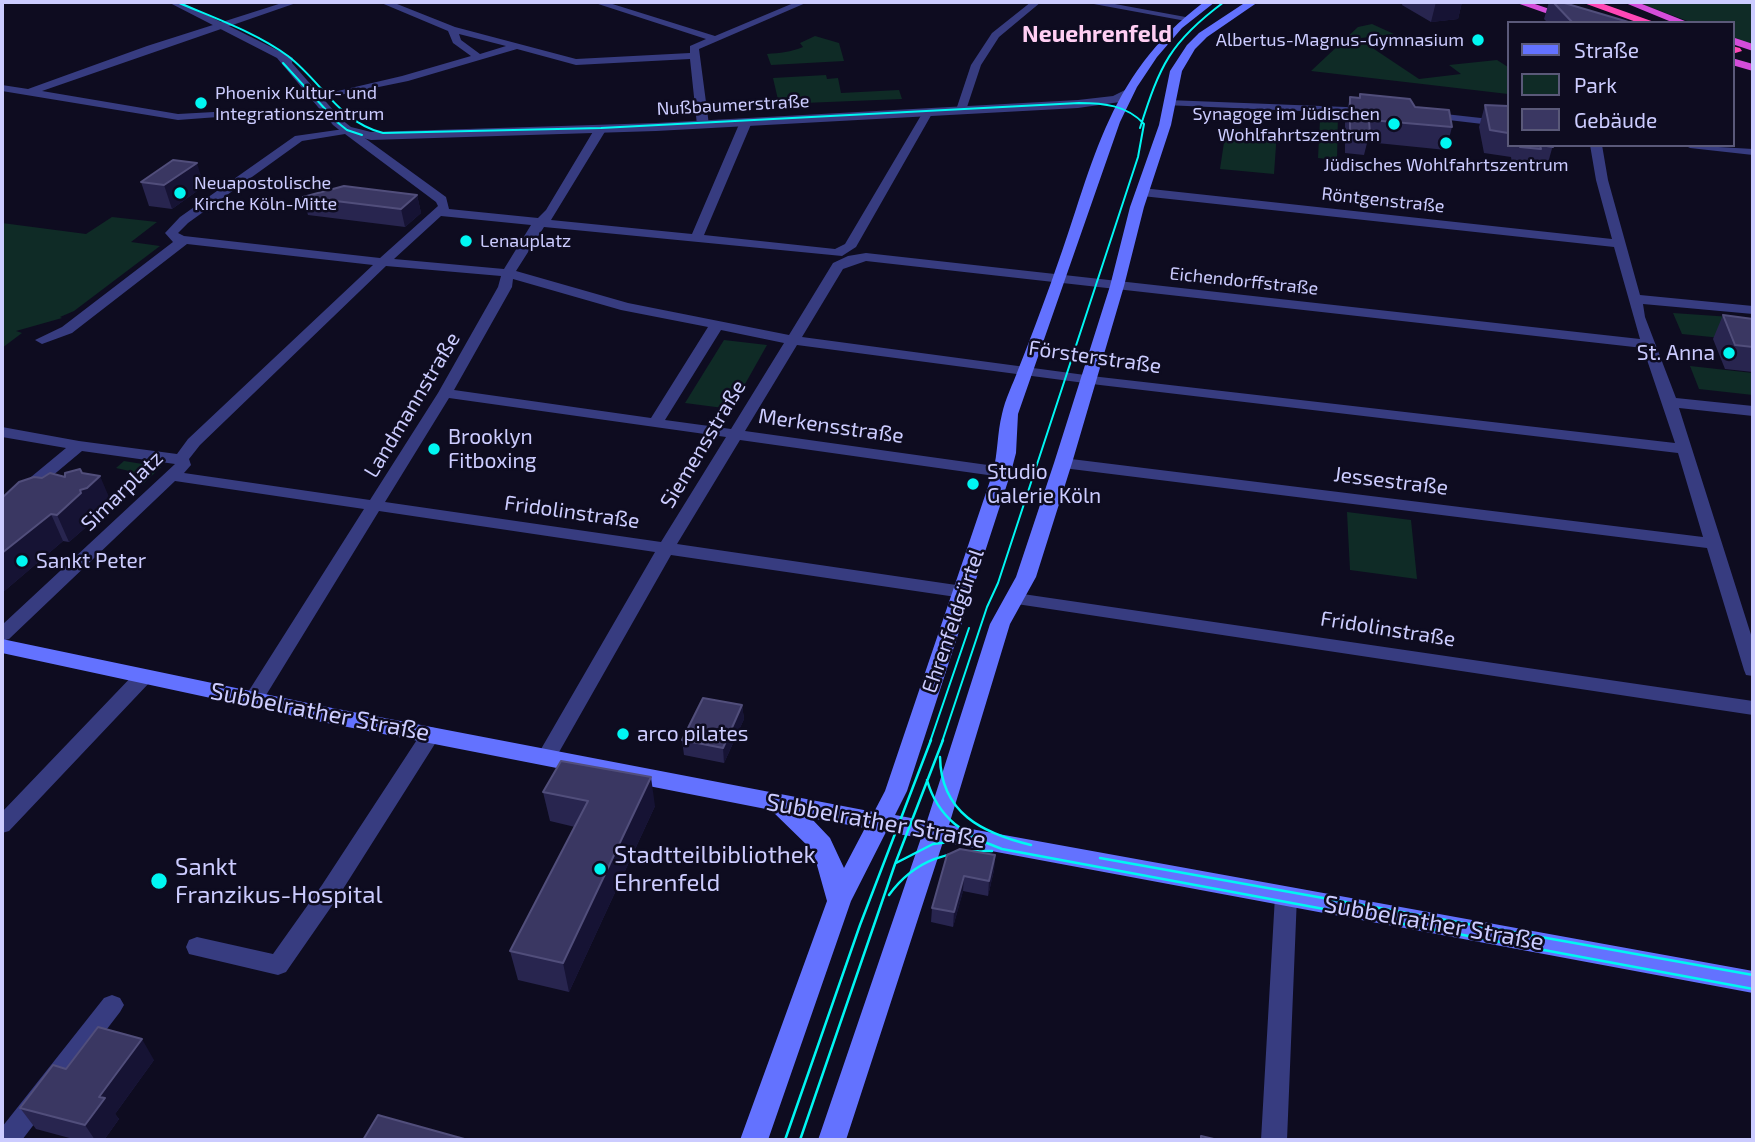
<!DOCTYPE html>
<meta charset="utf-8">
<style>
body{margin:0}
#map{position:relative;width:1755px;height:1142px;overflow:hidden;background:#0e0c20;font-family:"Exo 2",sans-serif}
canvas{display:block}
.frame{position:absolute;inset:0;border:4px solid #ccf;pointer-events:none}
.legend{position:absolute;left:1507px;top:21px;width:228px;height:126px;box-sizing:border-box;background:#0e0c20;border:2px solid #5a5979;margin:0;padding:9px 12px;list-style:none;font-size:21px;color:#ccf}
.legend li{display:flex;align-items:center;gap:14px;height:35px}
.legend b{width:35px;border:2px solid #5a5979}
</style>
<div id="map">
<canvas width="1755" height="1142"></canvas>
<div class="frame"></div>
<ul class="legend">
<li><b style="height:9px;background:#6372ff"></b>Straße</li>
<li><b style="height:19px;background:#0f2b26"></b>Park</li>
<li><b style="height:19px;background:#3a3762"></b>Gebäude</li>
</ul>
</div>
<script>
const ctx = document.querySelector('canvas').getContext('2d');
ctx.lineJoin = 'round';
function fill(path, color) { ctx.fillStyle = color; ctx.fill(path, 'evenodd'); }
function strokePath(path, color, width, dash) { ctx.strokeStyle = color; ctx.lineWidth = width; ctx.lineCap = dash ? 'butt' : 'round'; ctx.setLineDash(dash || []); ctx.stroke(path); }
function write(font, color, halo, rows, align = 'center') {
  ctx.font = font + ' "Exo 2",sans-serif'; ctx.lineWidth = 5; ctx.setLineDash([]); ctx.textBaseline = 'middle'; ctx.strokeStyle = halo; ctx.fillStyle = color; for (const [text, x, y, turn = 0] of rows) {
    ctx.save(); ctx.translate(x, y); ctx.rotate((+turn || 0) * Math.PI / 180); ctx.textAlign = isNaN(turn) ? turn : align; if (halo) ctx.strokeText(text, 0, 0); ctx.fillText(text, 0, 0); ctx.restore();
  }
}
fill(new Path2D(`
 M 1636,2 L 1753,2 L 1753,45 L 1732,37 L 1732,23 L 1693,23 Z
 M 1372,24 L 1394,34 L 1361,38 L 1362,41 L 1419,79 L 1461,74 L 1449,65 L 1497,60 L 1508,67 L 1508,94 L 1311,71 L 1358,27 Z
 M 815,36 L 839,43 L 844,61 L 771,65 L 767,54 C 780,53 791,52 803,47 L 800,43 Z
 M 826,75 L 827,79 L 838,78 L 841,93 L 899,90 L 902,99 L 779,104 L 773,78 Z
 M 1328,113 L 1338,113 L 1337,160 L 1318,158 L 1320,120 L 1327,121 Z
 M 1226,129 L 1277,131 L 1274,174 L 1220,169 Z
 M 112,217 L 157,222 L 131,242 L 160,246 L 74,311 L 60,317 L 62,318 L 16,331 L 22,333 L 2,348 L 2,223 L 86,234 Z
 M 1673,313 L 1731,317 L 1741,340 L 1682,334 Z
 M 724,340 L 767,345 L 731,409 L 685,403 Z
 M 1690,366 L 1753,373 L 1753,395 L 1699,389 Z
 M 124,461 L 161,467 L 142,485 L 124,482 L 134,472 L 116,468 Z
 M 1347,512 L 1411,520 L 1417,579 L 1350,570 Z`), '#0f2b26');
fill(new Path2D(`
 M 285,2 L 299,2 L 42,91 L 178,114 L 214,112 L 219,115 L 218,117 L 178,120 L 2,91 L 2,85 L 28,89 L 147,46 Z
 M 379,2 L 392,2 L 455,27 L 576,59 L 690,53 L 690,46 L 706,39 L 592,2 L 606,2 L 715,36 L 796,2 L 808,2 L 699,49 L 709,125 L 703,128 L 697,125 L 690,59 L 576,65 L 517,49 L 408,81 L 325,98 L 325,94 L 402,76 L 471,56 L 453,43 L 448,31 ZM 459,34 L 506,46 L 480,54 L 461,40 Z
 M 1031,2 L 1041,2 L 999,37 L 981,65 L 966,110 L 957,112 L 956,110 L 971,65 L 992,33 Z
 M 1083,2 L 1104,2 L 1191,18 L 1186,21 Z
 M 1168,100 L 1371,108 L 1376,111 L 1371,114 L 1164,105 L 1164,101 Z
 M 928,109 L 933,112 L 856,247 L 842,256 L 544,227 L 516,271 L 628,303 L 789,335 L 833,263 L 848,256 L 866,253 L 1640,339 L 1614,247 L 1142,196 L 1136,192 L 1142,188 L 1612,239 L 1596,180 L 1590,145 L 1602,145 L 1608,180 L 1640,295 L 1753,306 L 1753,314 L 1643,304 L 1645,317 L 1676,398 L 1753,406 L 1753,416 L 1679,408 L 1753,641 L 1753,676 L 1746,675 L 1744,670 L 1707,548 L 1063,468 L 1055,463 L 1063,458 L 1703,537 L 1678,453 L 1100,385 L 797,345 L 745,431 L 1002,467 L 1010,472 L 1002,477 L 740,440 L 677,544 L 963,586 L 972,592 L 963,598 L 671,555 L 554,761 L 547,763 L 540,761 L 537,756 L 655,552 L 379,511 L 260,705 L 246,705 L 243,700 L 364,509 L 175,481 L 9,639 L 2,641 L 2,625 L 175,464 L 82,451 L 8,513 L 2,514 L 2,501 L 66,448 L 2,437 L 2,427 L 79,441 L 177,454 L 188,439 L 373,265 L 187,244 L 72,333 L 42,344 L 35,340 L 62,327 L 173,242 L 165,233 L 180,217 L 295,136 L 351,128 L 446,197 L 449,209 L 538,218 L 546,210 L 594,130 L 600,127 L 606,130 L 551,220 L 692,234 L 740,122 L 746,119 L 752,122 L 704,235 L 835,249 L 845,244 L 923,112 ZM 345,134 L 436,202 L 438,206 L 380,258 L 184,236 L 178,233 L 188,223 L 302,141 ZM 441,216 L 531,225 L 504,269 L 394,259 ZM 866,261 L 1643,348 L 1675,443 L 1100,377 L 802,337 L 843,269 ZM 386,266 L 501,276 L 498,287 L 438,393 L 370,500 L 184,473 L 191,465 L 189,459 L 200,445 ZM 513,279 L 621,310 L 708,327 L 651,418 L 454,390 L 512,287 ZM 721,330 L 784,343 L 731,429 L 665,420 ZM 449,398 L 726,437 L 661,542 L 385,502 Z
 M 1427,112 L 1508,121 L 1508,127 L 1423,117 L 1422,115 Z
 M 1684,145 L 1753,149 L 1753,155 L 1690,148 Z
 M 1016,593 L 1753,701 L 1753,715 L 1010,603 L 1007,599 Z
 M 143,670 L 150,672 L 153,677 L 150,682 L 9,831 L 2,833 L 2,812 L 136,672 Z
 M 431,727 L 438,729 L 441,734 L 438,739 L 338,897 L 286,972 L 278,975 L 189,954 L 186,947 L 189,940 L 197,937 L 273,954 L 322,885 L 424,729 Z
 M 1286,887 L 1294,890 L 1297,896 L 1287,1140 L 1261,1140 L 1275,896 L 1278,890 Z
 M 112,995 L 120,998 L 124,1005 L 120,1012 L 22,1140 L 2,1140 L 2,1127 L 104,998 Z`), '#373c80');
fill(new Path2D(`
 M 168,2 L 181,2 L 293,58 L 292,63 L 341,119 L 351,127 L 371,132 L 656,123 L 1078,100 L 1113,96 L 1127,89 L 1133,93 L 1120,102 L 1078,108 L 656,131 L 371,140 L 343,133 L 333,125 L 277,58 Z`), '#373c80');
fill(new Path2D(`
 M 1204,2 L 1215,2 L 1182,28 L 1157,57 L 1137,87 L 1120,122 L 1018,414 L 1016,453 L 1011,472 L 907,791 L 895,815 L 927,821 L 990,624 L 1016,577 L 1054,463 L 1110,286 L 1130,207 L 1159,125 L 1170,71 L 1187,45 L 1199,33 L 1246,2 L 1258,2 L 1207,37 L 1195,49 L 1182,71 L 1171,125 L 1144,207 L 1124,286 L 1072,463 L 1036,577 L 1010,624 L 949,825 L 1753,971 L 1753,993 L 943,842 L 846,1140 L 818,1140 L 921,838 L 886,832 L 851,901 L 768,1140 L 740,1140 L 827,901 L 813,851 L 771,810 L 322,722 L 2,653 L 2,639 L 322,706 L 874,812 L 885,791 L 993,472 C 998,453 997,434 1002,414 C 1005,399 1013,384 1018,370 C 1030,340 1041,310 1052,280 C 1093,170 1103,78 1204,2 ZM 811,818 L 865,828 L 844,868 L 830,838 Z`), '#6372ff');
fill(new Path2D(`
 M 1514,2 L 1529,2 L 1591,23 L 1574,23 Z
 M 1623,2 L 1637,2 L 1690,23 L 1674,23 Z
 M 1732,37 L 1753,44 L 1753,51 L 1732,44 Z
 M 1732,58 L 1753,64 L 1753,71 L 1732,65 Z`), '#d44dda');
fill(new Path2D(`
 M 1581,2 L 1598,2 L 1657,23 L 1639,23 Z
 M 1732,46 L 1740,48 L 1742,51 L 1732,54 Z`), '#ff47b5');
strokePath(new Path2D(`
 M 177,2 C 214,18 255,32 288,56 C 322,82 339,122 383,133 L 601,128 L 1079,103 C 1103,103 1127,105 1144,124 L 1138,157 L 998,583 L 987,607 L 942,742
 M 283,63 L 337,122 L 347,130 L 362,135
 M 1140,128 C 1160,65 1170,42 1224,2
 M 930,742 L 969,628`), '#00f7f2', 2);
strokePath(new Path2D(`
 M 940,757 C 941,813 982,833 1031,845
 M 927,780 C 938,819 966,836 1002,849 L 1753,989
 M 1100,858 L 1753,975
 M 896,863 L 933,844 L 974,839
 M 889,895 C 915,859 949,850 992,851
 M 785,1140 L 860,925 L 931,740
 M 800,1140 L 895,864 L 943,740`), '#00f7f2', 2.5);
fill(new Path2D(`
 M 1403,2 L 1462,2 L 1458,19 L 1431,22 L 1402,5 Z
 M 1549,2 L 1561,2 L 1632,23 L 1548,23 L 1544,19 Z
 M 1360,94 L 1415,107 L 1452,127 L 1446,150 L 1377,143 L 1367,143 L 1364,155 L 1345,153 L 1345,119 L 1350,97 L 1359,98 Z
 M 1485,105 L 1508,106 L 1508,145 L 1553,145 L 1546,170 L 1535,169 L 1534,172 L 1513,170 L 1511,157 L 1484,153 L 1479,127 Z
 M 141,182 L 204,186 L 172,209 L 149,206 Z
 M 417,195 L 421,213 L 405,227 L 308,215 L 303,197 Z
 M 1723,315 L 1753,319 L 1753,372 L 1725,369 L 1713,339 Z
 M 82,473 L 112,504 L 99,515 L 92,517 L 93,521 L 69,542 L 63,541 L 2,593 L 2,498 L 42,478 L 65,477 Z
 M 742,705 L 744,719 L 724,763 L 684,755 L 682,740 Z
 M 543,792 L 655,806 L 569,992 L 518,980 L 510,951 L 575,827 L 550,821 Z
 M 947,855 L 995,855 L 994,870 L 988,896 L 963,891 L 953,927 L 931,922 L 932,908 Z
 M 154,1060 L 115,1114 L 119,1119 L 104,1140 L 77,1140 L 36,1129 L 20,1108 Z`), '#28254f');
fill(new Path2D(`
 M 1436,2 L 1462,2 L 1458,19 L 1431,22 Z
 M 197,163 L 204,186 L 172,209 L 164,185 Z
 M 417,195 L 421,213 L 405,227 L 401,209 Z
 M 100,476 L 112,504 L 99,515 L 92,517 L 93,521 L 69,542 L 57,515 L 80,490 Z
 M 51,514 L 63,541 L 2,593 L 2,553 Z
 M 742,705 L 744,719 L 724,763 L 723,748 Z
 M 651,777 L 655,806 L 569,992 L 563,963 Z
 M 995,855 L 994,870 L 988,896 L 989,881 Z
 M 964,876 L 963,891 L 953,927 L 954,912 Z
 M 142,1039 L 154,1060 L 115,1114 L 119,1119 L 104,1140 L 95,1140 L 85,1125 L 99,1097 Z`), '#161334');
const building = new Path2D(`
 M 1553,2 L 1561,2 L 1632,23 L 1573,23 Z
 M 1360,94 L 1410,99 L 1415,107 L 1449,110 L 1452,127 L 1382,121 L 1369,121 L 1370,133 L 1350,131 L 1350,97 L 1360,98 Z
 M 1485,105 L 1508,106 L 1508,133 L 1490,130 Z
 M 1520,145 L 1553,145 L 1553,147 L 1540,145 L 1541,149 L 1520,147 Z
 M 173,160 L 197,163 L 164,185 L 141,182 Z
 M 344,186 L 417,195 L 401,209 L 303,197 Z
 M 1723,315 L 1753,319 L 1753,347 L 1735,345 Z
 M 80,469 L 82,473 L 100,476 L 87,488 L 80,490 L 81,493 L 57,515 L 51,514 L 2,553 L 2,498 L 19,482 L 34,477 L 42,478 L 50,473 L 65,477 L 65,473 Z
 M 703,698 L 742,705 L 723,748 L 682,740 Z
 M 561,761 L 651,777 L 563,963 L 510,951 L 588,801 L 543,792 Z
 M 960,849 L 995,855 L 989,881 L 964,876 L 954,912 L 932,908 L 947,855 Z
 M 98,1027 L 142,1039 L 99,1097 L 105,1098 L 85,1125 L 20,1108 L 53,1065 L 66,1069 Z
 M 378,1115 L 468,1140 L 363,1140 Z
 M 1201,1136 L 1218,1140 L 1201,1140 Z`);
fill(building, '#3a3762');
strokePath(building, '#514e7b', 2);
for (const [x, y, r, color] of [
 [1478,40,7,"#00f7f2"],
 [201,103,7,"#00f7f2"],
 [1394,124,7,"#00f7f2"],
 [1446,143,7,"#00f7f2"],
 [180,193,7,"#00f7f2"],
 [466,241,7,"#00f7f2"],
 [1729,353,7,"#00f7f2"],
 [434,449,7,"#00f7f2"],
 [973,484,7,"#00f7f2"],
 [22,561,7,"#00f7f2"],
 [623,734,7,"#00f7f2"],
 [600,869,7,"#00f7f2"],
 [159,881,9,"#00f7f2"]
]) { const dot = new Path2D(); dot.arc(x, y, r, 0, 2 * Math.PI); ctx.fillStyle = color; ctx.fill(dot); strokePath(dot, '#0e0c20', 2.5); }
write('18px', '#ccf', '#0e0c20', [
 ["Albertus-Magnus-Gymnasium",1464,40,"right"],
 ["Phoenix Kultur- und",215,93],
 ["Integrationszentrum",215,114],
 ["Synagoge im Jüdischen",1380,114,"right"],
 ["Wohlfahrtszentrum",1380,135,"right"],
 ["Jüdisches Wohlfahrtszentrum",1446,165,"center"],
 ["Neuapostolische",194,183],
 ["Kirche Köln-Mitte",194,204],
 ["Lenauplatz",480,241]
], 'left');
write('18px', '#ccf', '#0e0c20', [
 ["Nußbaumerstraße",733,105,-3],
 ["Röntgenstraße",1383,200,6],
 ["Eichendorffstraße",1244,281,6]
]);
write('21px', '#ccf', '#0e0c20', [
 ["St. Anna",1715,353,"right"],
 ["Brooklyn",448,437],
 ["Fitboxing",448,461],
 ["Studio",987,472],
 ["Galerie Köln",987,496],
 ["Sankt Peter",36,561],
 ["arco pilates",637,734]
], 'left');
write('21px', '#ccf', '#0e0c20', [
 ["Försterstraße",1095,357,8],
 ["Landmannstraße",412,405,-59],
 ["Merkensstraße",831,426,8],
 ["Siemensstraße",703,444,-59],
 ["Jessestraße",1391,481,7],
 ["Simarplatz",122,491,-44],
 ["Fridolinstraße",572,512,8],
 ["Ehrenfeldgürtel",953,621,-71],
 ["Fridolinstraße",1388,629,9]
]);
write('bold 23px', '#ffcef3', '#0e0c20', [
 ["Neuehrenfeld",1097,34]
]);
write('24px', '#ccf', '#0e0c20', [
 ["Subbelrather Straße",320,712,11],
 ["Subbelrather Straße",876,821,10],
 ["Subbelrather Straße",1434,923,10]
]);
write('24px', '#ccf', '#0e0c20', [
 ["Stadtteilbibliothek",614,855],
 ["Ehrenfeld",614,883],
 ["Sankt",175,867],
 ["Franzikus-Hospital",175,895]
], 'left');
</script>
